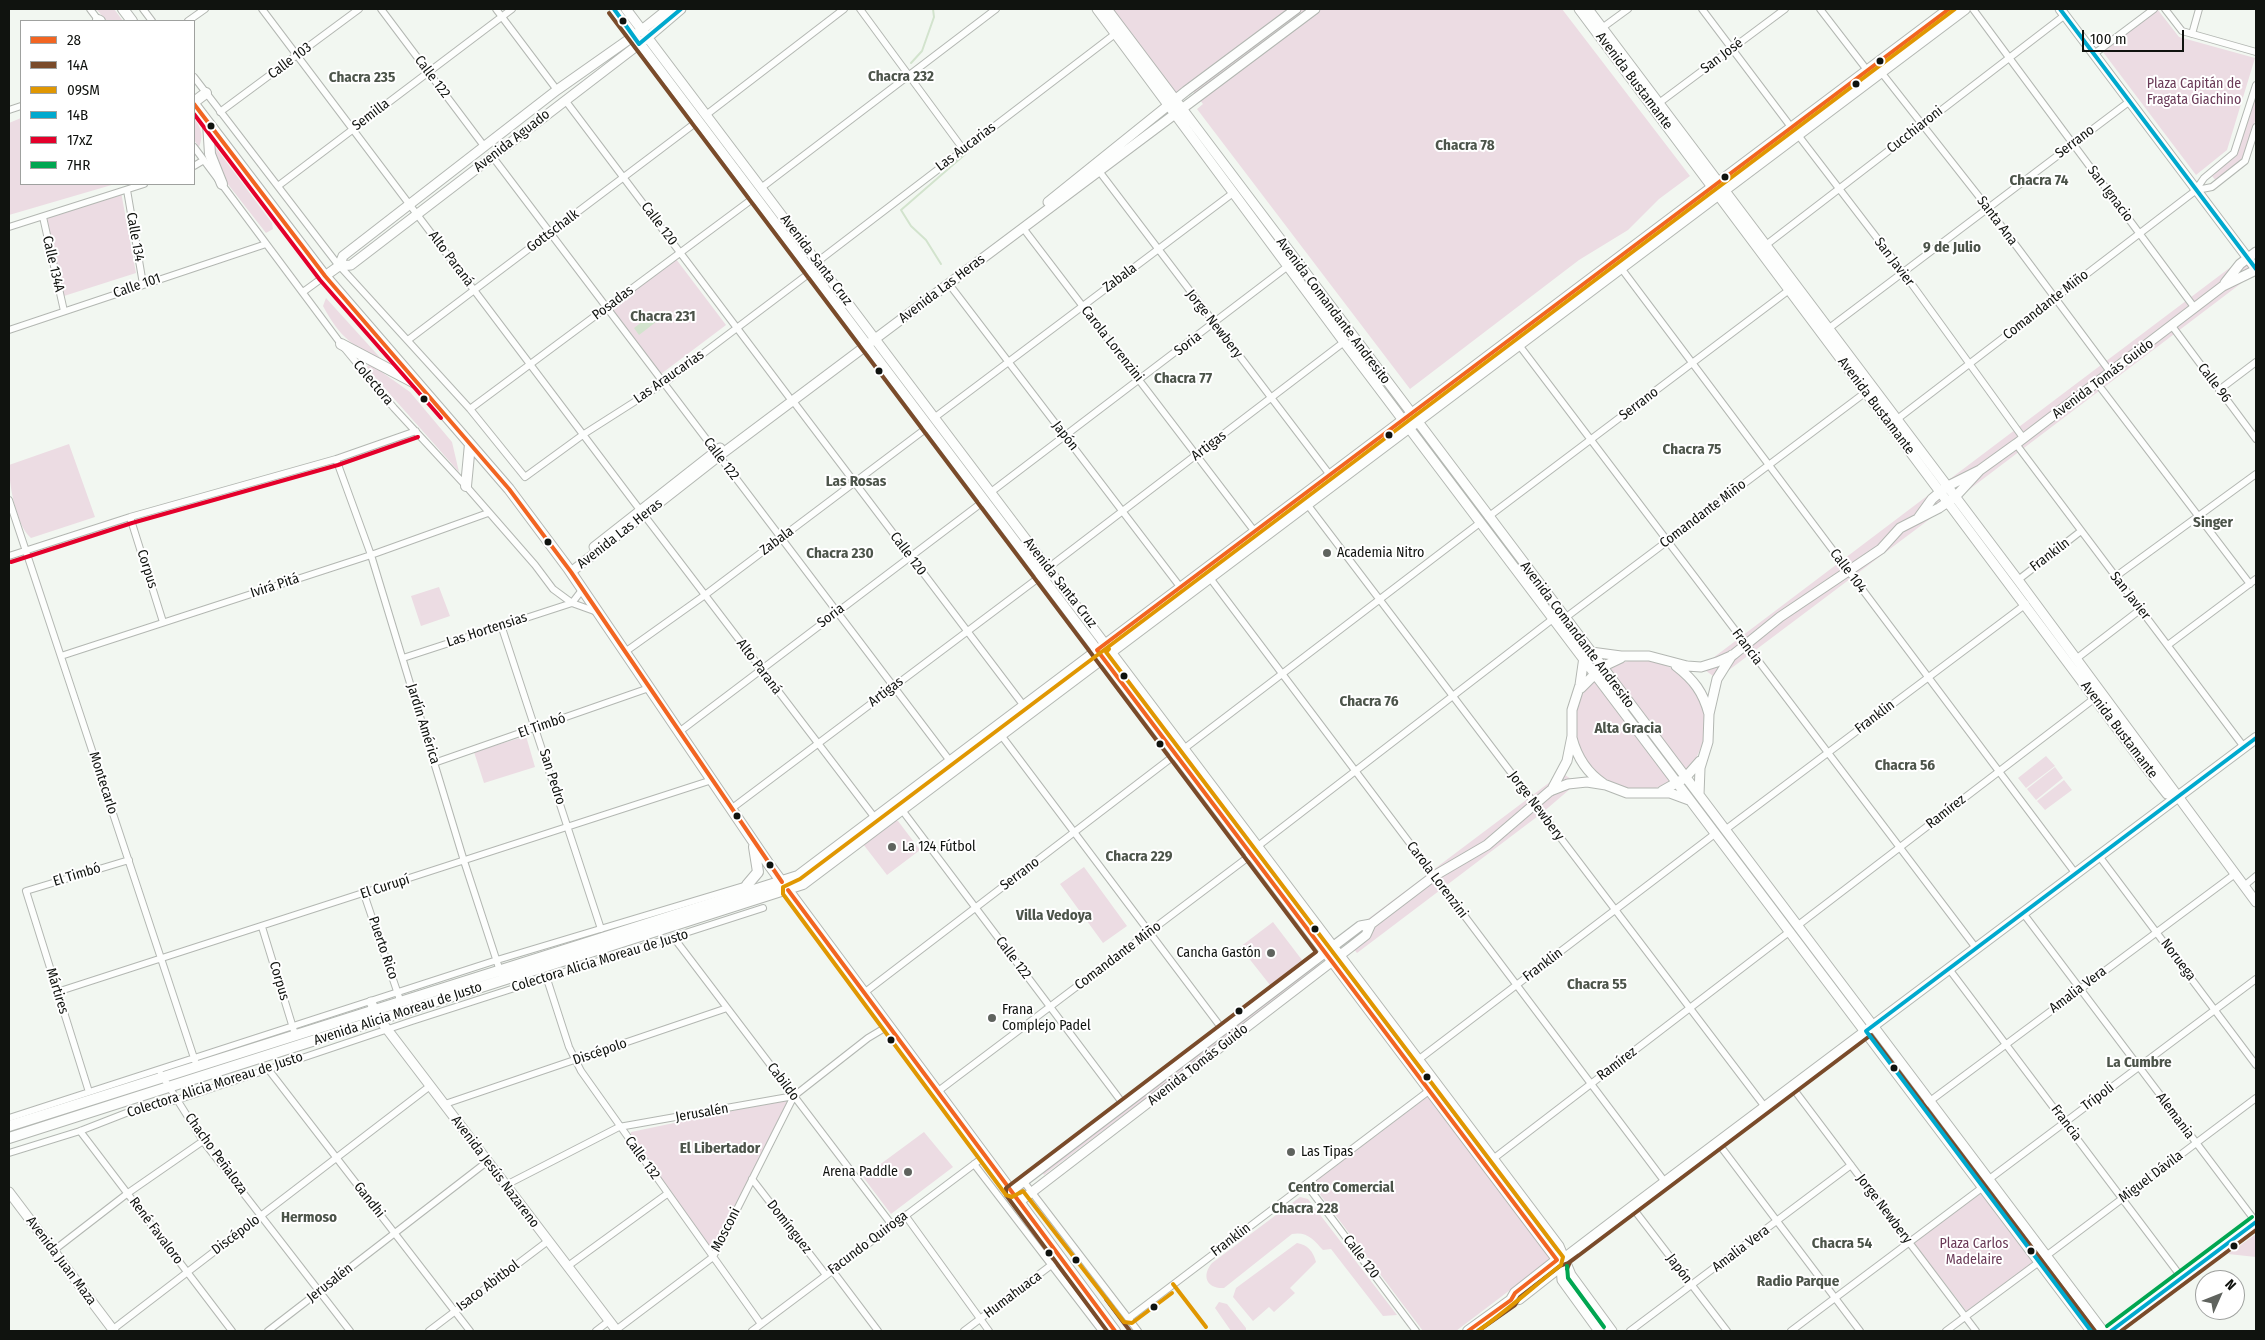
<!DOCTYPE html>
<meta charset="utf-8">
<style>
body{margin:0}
#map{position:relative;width:2265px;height:1340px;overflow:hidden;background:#f2f7f1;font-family:"Fira Sans Condensed",sans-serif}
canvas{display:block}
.frame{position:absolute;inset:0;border:10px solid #10130f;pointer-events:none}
.legend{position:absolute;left:20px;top:20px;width:175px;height:165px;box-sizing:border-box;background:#fff;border:1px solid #9fa19f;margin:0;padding:6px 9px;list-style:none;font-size:15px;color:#10130f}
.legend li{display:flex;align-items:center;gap:10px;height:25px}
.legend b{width:25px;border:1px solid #9fa19f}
.north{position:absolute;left:2195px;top:1270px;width:50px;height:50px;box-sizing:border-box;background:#fff;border:1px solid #9fa19f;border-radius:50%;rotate:46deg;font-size:14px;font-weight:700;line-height:20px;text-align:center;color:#10130f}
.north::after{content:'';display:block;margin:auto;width:18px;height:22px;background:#5f635e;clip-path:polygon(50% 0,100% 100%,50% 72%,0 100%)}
.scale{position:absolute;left:2082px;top:30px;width:102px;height:22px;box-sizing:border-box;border:2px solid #10130f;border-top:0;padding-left:6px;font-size:15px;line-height:18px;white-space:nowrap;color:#10130f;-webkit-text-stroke:4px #fff;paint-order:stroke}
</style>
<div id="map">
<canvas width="2265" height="1340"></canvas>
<div class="frame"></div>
<ul class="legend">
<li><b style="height:6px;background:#f26522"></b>28</li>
<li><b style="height:6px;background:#7a4b2a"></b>14A</li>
<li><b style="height:6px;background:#e09702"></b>09SM</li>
<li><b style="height:6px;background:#00a9ce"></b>14B</li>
<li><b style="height:6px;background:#e4002b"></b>17xZ</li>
<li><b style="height:6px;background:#00a651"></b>7HR</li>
</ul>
<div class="north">N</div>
<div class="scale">100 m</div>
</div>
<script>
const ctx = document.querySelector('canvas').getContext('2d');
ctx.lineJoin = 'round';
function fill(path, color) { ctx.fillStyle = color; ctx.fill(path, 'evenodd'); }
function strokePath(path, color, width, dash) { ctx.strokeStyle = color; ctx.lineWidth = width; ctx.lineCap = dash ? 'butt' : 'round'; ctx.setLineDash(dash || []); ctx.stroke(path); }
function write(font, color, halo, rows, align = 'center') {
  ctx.font = font + ' "Fira Sans Condensed",sans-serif'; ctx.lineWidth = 4; ctx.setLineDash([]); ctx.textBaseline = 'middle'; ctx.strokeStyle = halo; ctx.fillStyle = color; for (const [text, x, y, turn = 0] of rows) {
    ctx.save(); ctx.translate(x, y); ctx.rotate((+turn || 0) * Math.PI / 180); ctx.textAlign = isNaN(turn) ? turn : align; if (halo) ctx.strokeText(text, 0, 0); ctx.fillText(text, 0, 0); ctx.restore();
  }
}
fill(new Path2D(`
 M 96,9 L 114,9 L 123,21 L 107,21 Z
 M 1110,9 L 1562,9 L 1690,176 L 1659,199 L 1628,230 L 1579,260 L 1410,389 L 1197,109 L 1203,104 L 1191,89 L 1177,99 Z
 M 2158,10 L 2179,37 L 2255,58 L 2227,150 L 2196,175 L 2103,52 Z
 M 2256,95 L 2256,118 L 2243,158 L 2216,181 L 2212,176 L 2237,155 Z
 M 21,118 L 21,184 L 115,184 L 9,215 L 9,123 Z
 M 194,118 C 201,128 204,135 199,147 L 194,140 Z
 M 216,148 L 272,223 L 273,229 L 266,233 L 223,178 L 213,150 Z
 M 121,192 L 136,273 L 64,296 L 41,215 Z
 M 1726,197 L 1942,485 L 2256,248 L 2256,272 L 1954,501 L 2168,787 L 2166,789 L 1951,503 L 1717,679 L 1701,667 L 1939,487 Z
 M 676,259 L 726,325 L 661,374 L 611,309 Z
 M 326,298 L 385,363 C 354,347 340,338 323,306 Z
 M 369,363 L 410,392 L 452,442 L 459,472 L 373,375 L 367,367 Z
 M 69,444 L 95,517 L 31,538 C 16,525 9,485 9,465 Z
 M 439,587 L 450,616 L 421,626 L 411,596 Z
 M1575 725a65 65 0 1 1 130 0a65 65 0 1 1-130 0Z
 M 526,736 L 535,767 L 484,783 L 474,752 Z
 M 2046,756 L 2055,766 L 2026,788 L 2018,778 Z
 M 2055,767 L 2063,778 L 2036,800 L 2027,789 Z
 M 1562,773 L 1577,783 L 1542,813 L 1357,953 L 1344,937 Z
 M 2064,780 L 2072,790 L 2045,810 L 2037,801 Z
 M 892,821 L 898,821 L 920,850 L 887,875 L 863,844 Z
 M 1084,867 L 1127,926 L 1103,943 L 1060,884 Z
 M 1273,922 L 1302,960 L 1270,985 L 1240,947 Z
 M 1318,962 L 1321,966 L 1044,1175 L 1041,1171 Z
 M 1428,1096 L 1551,1259 L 1456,1331 L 1423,1331 L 1312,1184 Z
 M 793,1098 L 714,1248 L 707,1244 L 630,1138 L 631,1132 Z
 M 924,1132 L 953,1167 L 891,1214 L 863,1177 Z
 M 1981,1192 L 2035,1261 L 1967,1312 L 1914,1243 Z
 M 1300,1197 L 1308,1199 L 1397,1315 L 1383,1316 L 1331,1249 L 1323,1250 C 1314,1240 1307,1231 1292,1234 L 1224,1288 C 1207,1289 1201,1276 1212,1263 Z
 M 1035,1206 L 1038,1207 L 1132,1331 L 1127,1331 Z
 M 2256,1234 L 2256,1257 L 2228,1254 Z
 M 1297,1243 C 1308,1245 1313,1251 1316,1262 L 1290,1288 L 1295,1293 L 1274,1312 L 1269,1307 L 1253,1321 L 1233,1297 L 1236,1288 Z
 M 1219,1302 L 1227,1304 L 1246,1328 L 1246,1331 L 1231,1331 L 1215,1308 Z`), '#ecdce3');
fill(new Path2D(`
 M 651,315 L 656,322 L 639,335 L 634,328 Z`), '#d2e3cd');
strokePath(new Path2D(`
 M 911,63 L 922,51 L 934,17 L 933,9
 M 941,264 L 926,240 L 911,226 L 901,210 L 970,150 L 971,147`), '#d2e3cd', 2);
const minor = new Path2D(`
 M 90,9 L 99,21
 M 143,9 L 152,21
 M 262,9 L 640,510
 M 381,9 L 484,146
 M 496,9 L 557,90
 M 860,9 L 963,149
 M 1702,9 L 1791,127
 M 1820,9 L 1867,70
 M 1973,9 L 2194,307
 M 2165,9 L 2182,31 L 2256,52
 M 188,21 L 205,9
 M 1602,28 L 1628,9
 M 2192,34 L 2199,9
 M 2094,54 L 2154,9
 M 1881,72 L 1988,208 L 2111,373
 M 194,77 L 336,262 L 470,409 L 525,477 L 584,434 L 664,383 L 811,272
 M 565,100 L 789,397
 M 1659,103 L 1785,9
 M 9,110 L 21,106
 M 220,112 L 359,9
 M 706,115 L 844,9
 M 1798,135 L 1903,272 L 2024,439
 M 194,147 L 341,344 L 394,408 L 466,486 L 535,565 L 553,589 L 572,603 L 597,612
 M 492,156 L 950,761
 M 194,166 L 204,160
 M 1099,171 L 1330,475
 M 278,186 L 512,9
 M 761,188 L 996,9
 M 127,190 L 143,284
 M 2197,190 L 2212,187 L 2245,161 L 2256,127
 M 43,217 L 64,311
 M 9,227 L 144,184
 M 1023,228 L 1255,532
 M 1766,245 L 2065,15
 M 817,262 L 1115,34
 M 1621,268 L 2076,874
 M 949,284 L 1181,588
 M 303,292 L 325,276
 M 2172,326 L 2256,439
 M 1828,329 L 2130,101
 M 9,330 L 266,244
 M 408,340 L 698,121
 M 1519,345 L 1976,948
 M 2097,383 L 2250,584
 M 2219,390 L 2256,362
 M 793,401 L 1024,706
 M 470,409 L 755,197
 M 934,418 L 1233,193
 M 1896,420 L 2195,191 L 2204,178 L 2234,153 L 2256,85
 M 2016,444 L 2244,747
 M 336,459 L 371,555 L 464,861 L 501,974
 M 991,492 L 1288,266
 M 9,500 L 195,1061
 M 1307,504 L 1765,1107
 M 644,515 L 875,818
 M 130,517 L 163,622
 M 1488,517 L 1789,290
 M 9,556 L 130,517 L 336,459 L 416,431
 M 1048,568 L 1344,342
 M 2115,577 L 2256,474
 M 1210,578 L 1665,1182
 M 2018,580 L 2081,531
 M 1565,618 L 1866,392
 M 501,625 L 601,929
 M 2168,645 L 2256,579
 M 625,652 L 705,595 L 928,427
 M 61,656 L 371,555 L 488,513
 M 403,658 L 572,603 L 582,590
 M 2076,659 L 2141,609
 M 679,732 L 984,501
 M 1001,735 L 1223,1030
 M 1185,748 L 1481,522
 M 434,763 L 649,688
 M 731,809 L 1041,576
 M 902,810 L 1124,1105
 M 1725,830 L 2026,604
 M 1258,846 L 1554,618
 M 2099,856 L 2256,1065
 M 2244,886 L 2256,876
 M 364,894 L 399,997
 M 2023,913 L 2256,1222
 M 1797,926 L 2095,698
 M 262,927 L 294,1031
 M 674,938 L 892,1225
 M 1949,969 L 2182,1278
 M 547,979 L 569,1047 L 581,1071 L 761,1324
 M 57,992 L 712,780
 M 864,993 L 1175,755
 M 1418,1060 L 1716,833
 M 268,1069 L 470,1331
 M 161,1074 L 203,1141 L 350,1331
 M 1792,1087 L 1976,1331
 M 89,1092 L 26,891 L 129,860
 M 937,1092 L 1251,855
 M 445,1104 L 727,1008
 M 1922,1107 L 2235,874
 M 9,1118 L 497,960 L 747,885
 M 80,1131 L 232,1331
 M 1718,1143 L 1860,1331
 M 9,1153 L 80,1131 L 139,1108 L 177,1100 L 412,1021 L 763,908
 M 1493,1159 L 1789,932
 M 974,1164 L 1102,1331
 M 752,1179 L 826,1275
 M 1988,1180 L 2256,979
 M 1024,1182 L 1138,1331
 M 1306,1184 L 1416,1331
 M 506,1185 L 619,1127 L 794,1096 L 868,1038 L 888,1026
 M 1632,1207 L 1727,1331
 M 905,1215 L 989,1331
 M 53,1251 L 128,1193 L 203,1141
 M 2046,1256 L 2256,1098
 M 568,1266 L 667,1194
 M 832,1270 L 878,1331
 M 1129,1318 L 1430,1090
 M 112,1330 L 430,1086
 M 616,1330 L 713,1257 L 794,1096
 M 268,1331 L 488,1161
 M 429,1331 L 548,1241
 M 596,1331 L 609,1321
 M 752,1331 L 985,1156
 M 964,1331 L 1054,1263
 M 1630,1331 L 1851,1165
 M 1791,1331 L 1983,1187
 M 1946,1331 L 2039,1262`);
const secondary = new Path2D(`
 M 614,9 L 1557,1260 L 1561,1266 L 1562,1280 L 1599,1331
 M 626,9 L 1559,1246 L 1571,1275 L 1612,1331
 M 1097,9 L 1344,342 L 2091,1331
 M 1107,9 L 2103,1331
 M 1579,9 L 2145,766 L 2167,794 L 2177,797
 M 1588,9 L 2018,580 L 2256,902
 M 2060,9 L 2256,269
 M 1048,202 L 1186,91 L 1296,9
 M 339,266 L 343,256 L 557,90 L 638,33 L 668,9
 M 325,276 L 339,266 L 351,265 L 647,38 L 681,9
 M 2225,283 L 2240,264 L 2256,252
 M 1919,517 L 1932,499 L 1946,487 L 1980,470 L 2016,444 L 2223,286 L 2256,270
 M 594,547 L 720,448
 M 571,572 L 719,456 L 1315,9
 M 1591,652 L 1621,656 L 1649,656 L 1687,666 L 1701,667 L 1717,662 L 1733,655 L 1780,617 L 1881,549 L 1900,528 L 1939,508 L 1955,497 L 1980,470
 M 1676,666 C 1694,680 1703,692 1709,714
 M 1581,688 L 1602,667 L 1621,658
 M 1572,738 C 1577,757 1587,773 1604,784
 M 1551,791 L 1567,761 L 1572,736 L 1572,710 L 1580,685 L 1584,657
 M 1662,791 L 1685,778 L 1700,761
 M 1699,795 L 1700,768 L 1708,742 L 1709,714 L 1717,679 L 1732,655
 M 371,1002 L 377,1016 L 617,1331
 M 1011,1191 L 1360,926 L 1371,924
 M 9,1192 L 114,1331
 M 1019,1202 L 1352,946 L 1366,935 L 1371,924 L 1434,876 L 1487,845 L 1550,791 L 1568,784 L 1587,782 L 1606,785 L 1627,793 L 1670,793 L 1689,800`);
const primary = new Path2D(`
 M 9,1126 L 798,876 L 1949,9
 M 9,1138 L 803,884 L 1965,9
 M 1511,1300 L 1519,1299 L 1561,1266 L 1565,1258 L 1632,1207 L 2256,738
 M 1468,1331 L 1511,1300 L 1515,1293 L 1557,1260 L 1565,1258
 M 2111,1331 L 2256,1222`);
const trunk = new Path2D(`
 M 123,9 L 132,21
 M 98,20 L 100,21
 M 194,102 L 206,93
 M 194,104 L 325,276 L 509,489 L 568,568 L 770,866 L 1115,1331
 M 208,123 L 210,154 L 222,184
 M 341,344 L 415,383
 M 466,486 L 470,444
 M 747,885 L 758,872 L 754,847`);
strokePath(minor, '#b3b7b2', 8);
strokePath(secondary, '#b3b7b2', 11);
strokePath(primary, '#b3b7b2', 12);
strokePath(trunk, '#b3b7b2', 12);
strokePath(minor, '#fdfefd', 6);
strokePath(secondary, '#fdfefd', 9);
strokePath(primary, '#fdfefd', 10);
strokePath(trunk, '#fdfefd', 10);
strokePath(new Path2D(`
 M 194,104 L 325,276 L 509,489 L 571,572 L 782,882
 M 788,890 L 1115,1331
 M 1468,1331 L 1511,1300 L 1515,1293 L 1557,1260 L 1097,650 L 1949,9`), '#f26522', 4);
strokePath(new Path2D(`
 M 609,13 L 1316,952 L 1006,1188 L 1006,1195 L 1107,1331
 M 1567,1269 L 1570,1262 L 1871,1035 L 2095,1331
 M 1106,1299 L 1130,1331
 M 1478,1331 L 1515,1305 L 1520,1297 L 1560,1266 L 1568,1263 L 1579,1255
 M 2121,1331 L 2256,1230`), '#7a4b2a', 4);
strokePath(new Path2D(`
 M 1109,649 L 1106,652 L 1563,1257 L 1561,1265 C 1533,1287 1508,1310 1478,1331
 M 1173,1284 L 1206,1327
 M 1172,1293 L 1132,1323 L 1124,1322 L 1023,1191 L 1012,1197 L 1006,1195 L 783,894 L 783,887 L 800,879 L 1955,9`), '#e09702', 4);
strokePath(new Path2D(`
 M 614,9 L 639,44 L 681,9
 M 2060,9 L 2256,269
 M 2091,1331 L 1866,1031 L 2256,738
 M 2111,1331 L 2256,1222`), '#00a9ce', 4);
strokePath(new Path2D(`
 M 194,114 L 320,280 L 441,418
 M 11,562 L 132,523 L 338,465 L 418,437`), '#e4002b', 4);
strokePath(new Path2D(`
 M 1567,1266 L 1568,1278 L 1604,1327
 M 2107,1326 L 2252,1217`), '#00a651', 4);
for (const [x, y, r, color] of [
 [623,21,4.5,"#10130f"],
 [1880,61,4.5,"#10130f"],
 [1856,84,4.5,"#10130f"],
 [211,126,4.5,"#10130f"],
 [1725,177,4.5,"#10130f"],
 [879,371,4.5,"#10130f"],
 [424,399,4.5,"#10130f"],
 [1389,435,4.5,"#10130f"],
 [548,542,4.5,"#10130f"],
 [1327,553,5,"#5f635e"],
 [1124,676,4.5,"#10130f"],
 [1160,744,4.5,"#10130f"],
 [737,816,4.5,"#10130f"],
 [892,847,5,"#5f635e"],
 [770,865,4.5,"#10130f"],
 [1315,929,4.5,"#10130f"],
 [1271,953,5,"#5f635e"],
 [1239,1011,4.5,"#10130f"],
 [992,1018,5,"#5f635e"],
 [891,1040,4.5,"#10130f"],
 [1894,1068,4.5,"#10130f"],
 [1427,1077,4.5,"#10130f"],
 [1291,1152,5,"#5f635e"],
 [908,1172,5,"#5f635e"],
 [2234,1246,4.5,"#10130f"],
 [2031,1251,4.5,"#10130f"],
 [1049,1253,4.5,"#10130f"],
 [1076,1260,4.5,"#10130f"],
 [1154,1307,4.5,"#10130f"]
]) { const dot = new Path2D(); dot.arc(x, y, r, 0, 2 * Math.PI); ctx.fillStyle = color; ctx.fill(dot); strokePath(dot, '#fff', 2); }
write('14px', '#10130f', '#fff', [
 ["San José",1722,56,-37],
 ["Calle 103",290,61,-37],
 ["Calle 122",432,77,53],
 ["Avenida Bustamante",1634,81,53],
 ["Semilla",371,115,-37],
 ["Cucchiaroni",1915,130,-38],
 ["Avenida Aguado",512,141,-38],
 ["Serrano",2075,142,-37],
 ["Las Aucarias",966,147,-37],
 ["San Ignacio",2110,194,53],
 ["Santa Ana",1997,221,53],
 ["Calle 120",659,224,53],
 ["Gottschalk",553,231,-37],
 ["Calle 134",135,237,80],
 ["Alto Paraná",451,259,53],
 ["Avenida Santa Cruz",816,260,53],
 ["San Javier",1894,262,53],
 ["Calle 134A",53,264,77],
 ["Zabala",1120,278,-37],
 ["Calle 101",137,286,-19],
 ["Avenida Las Heras",942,289,-37],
 ["Posadas",613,303,-37],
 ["Comandante Miño",2046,305,-38],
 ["Avenida Comandante Andresito",1333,311,53],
 ["Jorge Newbery",1214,324,52],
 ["Carola Lorenzini",1112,344,52],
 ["Soria",1188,344,-37],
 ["Las Araucarias",669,377,-35],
 ["Avenida Tomás Guido",2103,379,-37],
 ["Colectora",373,383,50],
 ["Calle 96",2214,383,53],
 ["Serrano",1639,404,-37],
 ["Avenida Bustamante",1876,406,53],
 ["Japón",1065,436,52],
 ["Artigas",1209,446,-37],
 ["Calle 122",721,459,53],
 ["Comandante Miño",1703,514,-37],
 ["Avenida Las Heras",620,534,-38],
 ["Zabala",777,541,-37],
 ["Calle 120",908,554,53],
 ["Frankiln",2050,555,-37],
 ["Corpus",147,569,72],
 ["Calle 104",1848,571,53],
 ["Avenida Santa Cruz",1060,583,52],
 ["Ivirá Pitá",275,586,-18],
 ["San Javier",2130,596,52],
 ["Soria",831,616,-37],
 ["Las Hortensias",487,630,-18],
 ["Avenida Comandante Andresito",1577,635,53],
 ["Francia",1747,647,53],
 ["Alto Paraná",759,667,53],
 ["Artigas",886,692,-37],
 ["Franklin",1875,717,-37],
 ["Jardín América",423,724,73],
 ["El Timbó",542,726,-19],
 ["Avenida Bustamante",2119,730,53],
 ["San Pedro",552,777,72],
 ["Montecarlo",103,783,72],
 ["Jorge Newbery",1536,806,53],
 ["Ramírez",1946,812,-38],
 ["Serrano",1020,874,-37],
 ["El Timbó",77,875,-17],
 ["Carola Lorenzini",1437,880,53],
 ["El Curupí",385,887,-18],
 ["Puerto Rico",383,948,71],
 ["Comandante Miño",1118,956,-37],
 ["Calle 122",1013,958,53],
 ["Noruega",2178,960,53],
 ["Colectora Alicia Moreau de Justo",600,961,-17],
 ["Franklin",1543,965,-37],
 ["Corpus",279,981,73],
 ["Amalia Vera",2078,990,-37],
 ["Mártires",57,991,73],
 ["Avenida Alicia Moreau de Justo",398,1014,-18],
 ["Discépolo",600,1052,-19],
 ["Ramírez",1617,1064,-37],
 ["Avenida Tomás Guido",1198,1065,-38],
 ["Cabildo",783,1082,53],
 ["Colectora Alicia Moreau de Justo",215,1085,-18],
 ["Trípoli",2098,1097,-37],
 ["Jerusalén",702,1113,-10],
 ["Alemania",2175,1116,53],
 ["Francia",2066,1123,53],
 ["Chacho Peñaloza",216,1154,54],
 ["Calle 132",642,1158,54],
 ["Avenida Jesús Nazareno",495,1172,53],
 ["Miguel Dávila",2151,1177,-37],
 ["Gandhi",369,1200,52],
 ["Jorge Newbery",1884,1209,53],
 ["Domínguez",789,1227,52],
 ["Mosconi",726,1230,-63],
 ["René Favaloro",156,1231,53],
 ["Discépolo",236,1235,-37],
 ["Franklin",1231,1240,-37],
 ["Facundo Quiroga",868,1243,-37],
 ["Amalia Vera",1741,1249,-37],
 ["Calle 120",1361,1257,53],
 ["Avenida Juan Maza",61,1261,53],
 ["Japón",1679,1269,53],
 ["Jerusalén",330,1283,-38],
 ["Isaco Abitbol",488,1286,-37],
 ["Humahuaca",1013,1295,-37]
]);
write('14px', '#6a3a57', '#fff', [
 ["Plaza Capitán de",2194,84],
 ["Fragata Giachino",2194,100],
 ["Plaza Carlos",1974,1244],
 ["Madelaire",1974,1260]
]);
write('14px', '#10130f', '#fff', [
 ["Academia Nitro",1337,553],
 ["La 124 Fútbol",902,847],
 ["Cancha Gastón",1261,953,"right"],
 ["Frana",1002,1010],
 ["Complejo Padel",1002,1026],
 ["Las Tipas",1301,1152],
 ["Arena Paddle",898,1172,"right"]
], 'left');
write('bold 15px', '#4c544a', '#fff', [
 ["Chacra 232",901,77],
 ["Chacra 235",362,78],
 ["Chacra 78",1465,146],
 ["Chacra 74",2039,181],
 ["9 de Julio",1952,248],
 ["Chacra 231",663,317],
 ["Chacra 77",1183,379],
 ["Chacra 75",1692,450],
 ["Las Rosas",856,482],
 ["Singer",2213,523],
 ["Chacra 230",840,554],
 ["Chacra 76",1369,702],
 ["Alta Gracia",1628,729],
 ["Chacra 56",1905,766],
 ["Chacra 229",1139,857],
 ["Villa Vedoya",1054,916],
 ["Chacra 55",1597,985],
 ["La Cumbre",2139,1063],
 ["El Libertador",720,1149],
 ["Centro Comercial",1341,1188],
 ["Chacra 228",1305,1209],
 ["Hermoso",309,1218],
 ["Chacra 54",1842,1244],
 ["Radio Parque",1798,1282]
]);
</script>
